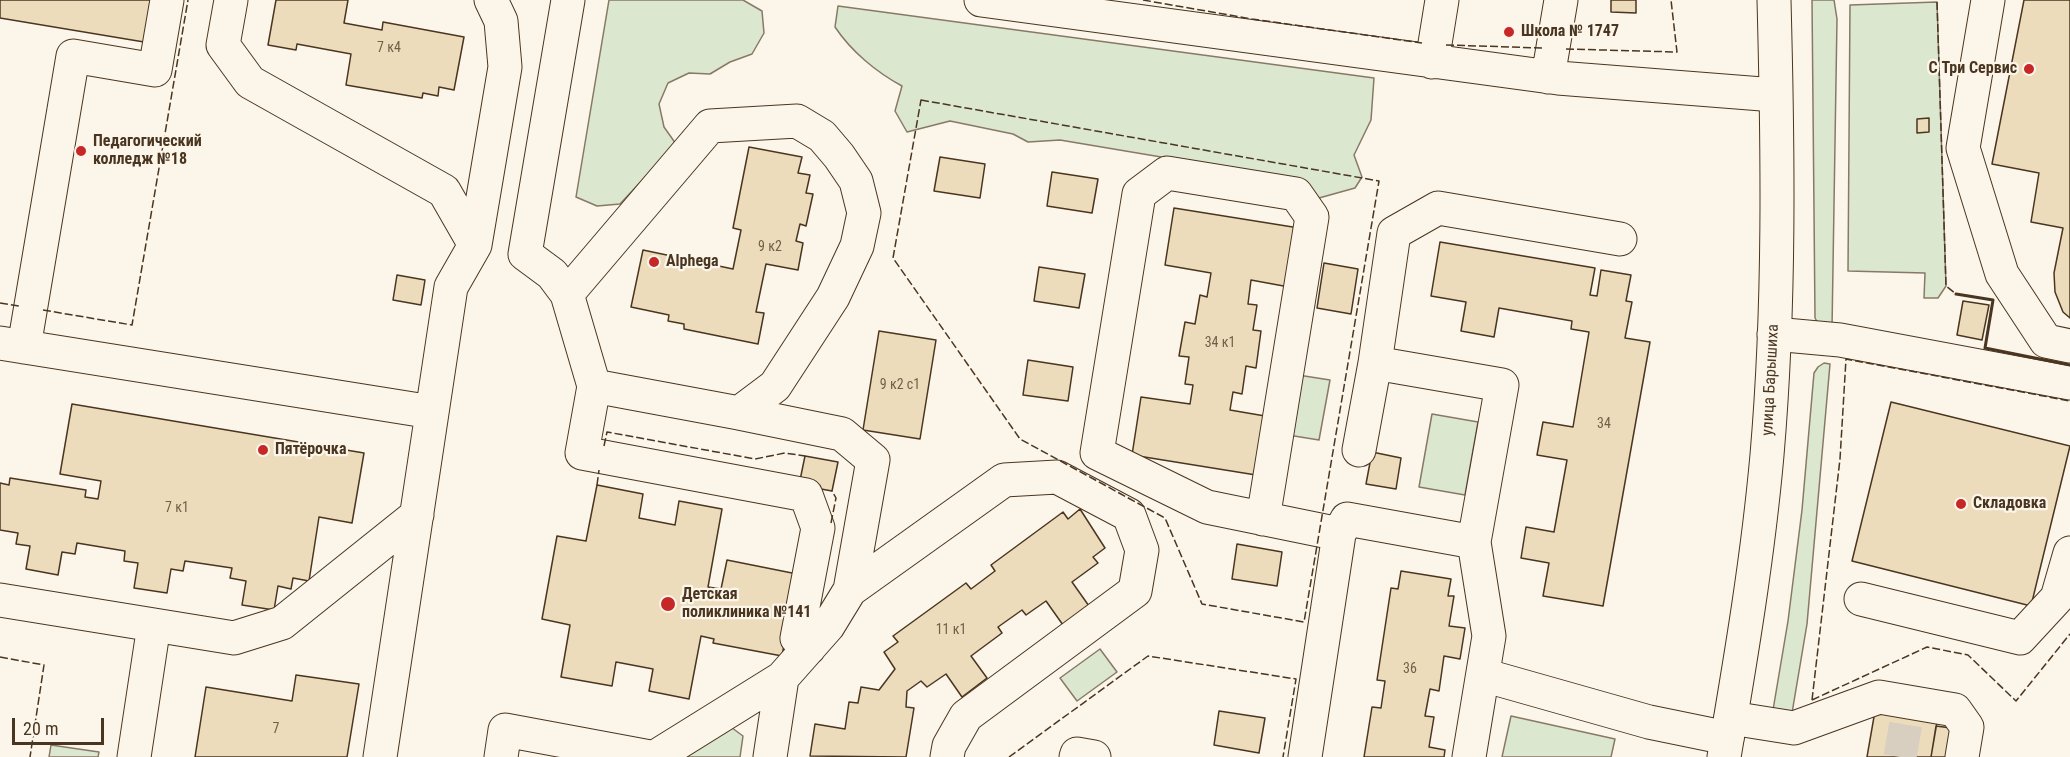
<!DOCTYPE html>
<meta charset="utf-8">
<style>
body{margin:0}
#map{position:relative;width:2070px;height:757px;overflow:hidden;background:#fbf6e9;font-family:"Roboto Condensed",sans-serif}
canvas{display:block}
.scale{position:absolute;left:12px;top:718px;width:92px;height:27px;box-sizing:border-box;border:3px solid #4a3520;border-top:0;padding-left:8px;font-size:18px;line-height:21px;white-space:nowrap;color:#4a3520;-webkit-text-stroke:4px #fbf6e9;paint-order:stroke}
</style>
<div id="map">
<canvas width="2070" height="757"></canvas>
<div class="scale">20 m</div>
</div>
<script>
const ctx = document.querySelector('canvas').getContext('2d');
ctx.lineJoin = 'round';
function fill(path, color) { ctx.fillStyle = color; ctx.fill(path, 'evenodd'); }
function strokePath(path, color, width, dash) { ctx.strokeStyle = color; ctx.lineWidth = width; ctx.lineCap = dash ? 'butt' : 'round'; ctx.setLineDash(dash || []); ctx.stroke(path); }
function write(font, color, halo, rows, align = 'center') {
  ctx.font = font + ' "Roboto Condensed",sans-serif'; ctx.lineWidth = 4.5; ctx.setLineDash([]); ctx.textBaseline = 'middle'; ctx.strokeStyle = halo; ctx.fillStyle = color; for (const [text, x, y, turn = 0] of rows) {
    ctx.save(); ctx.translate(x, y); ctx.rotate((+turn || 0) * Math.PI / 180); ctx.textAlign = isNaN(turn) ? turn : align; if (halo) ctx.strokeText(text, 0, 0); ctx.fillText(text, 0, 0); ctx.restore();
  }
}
const green = new Path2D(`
 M 609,0 L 743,0 L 762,11 L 764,33 L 752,54 L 730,62 L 710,74 L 689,73 L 668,83 L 659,104 L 664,127 L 676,144 L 620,204 L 597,206 L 576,197 Z
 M 1812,0 L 1834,0 L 1837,19 L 1832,329 L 1819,325 L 1815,318 Z
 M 1937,2 L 1946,286 L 1938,298 L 1924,298 L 1925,273 L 1848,271 L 1850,5 Z
 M 838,6 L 1374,78 L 1371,120 L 1354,155 L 1362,177 L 1355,188 L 1319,198 L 1298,180 L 1060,140 L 1028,142 L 1013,134 L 950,121 L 907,132 L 895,111 L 902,86 C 876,72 851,51 835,27 Z
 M 1824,363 L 1830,364 L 1807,624 L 1792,713 L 1773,710 L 1788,621 L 1802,510 L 1814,373 L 1818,367 Z
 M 1298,375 L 1330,380 L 1319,440 L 1288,435 Z
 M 1432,414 L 1478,422 L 1465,495 L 1419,487 Z
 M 1100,649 L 1117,672 L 1077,701 L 1060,678 Z
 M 1511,716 L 1615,739 L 1611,757 L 1502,757 Z
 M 724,722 L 743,736 L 740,757 L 684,757 Z
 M 51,745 L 99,752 L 98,757 L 49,757 Z`);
fill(green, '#dce7d0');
strokePath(green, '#887966', 1.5);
const building = new Path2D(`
 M 0,0 L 151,0 L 144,42 L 0,18 Z
 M 276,0 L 348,0 L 344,23 L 382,30 L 383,22 L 464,37 L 454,90 L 439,87 L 438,96 L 423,93 L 422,98 L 346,85 L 351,54 L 297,44 L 296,50 L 268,45 Z
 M 1611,0 L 1636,0 L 1636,13 L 1611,12 Z
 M 2024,0 L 2070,0 L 2070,318 L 2063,312 L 2055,292 L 2054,273 L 2063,228 L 2031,222 L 2039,173 L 1992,164 Z
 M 1929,118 L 1929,132 L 1917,133 L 1917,119 Z
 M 749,147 L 802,157 L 798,173 L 810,175 L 806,193 L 813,194 L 806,226 L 800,224 L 796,241 L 803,243 L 798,270 L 766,264 L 756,312 L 764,313 L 758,344 L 684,329 L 684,324 L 668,321 L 669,315 L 631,307 L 643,250 L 733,269 L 741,230 L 733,228 Z
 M 940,157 L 985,164 L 980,198 L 934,191 Z
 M 1052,172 L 1098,179 L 1092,213 L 1047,206 Z
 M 1174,208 L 1299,228 L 1289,287 L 1251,280 L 1248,304 L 1257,305 L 1253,330 L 1261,331 L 1256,368 L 1246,366 L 1242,394 L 1233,392 L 1230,410 L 1265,416 L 1256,475 L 1132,455 L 1141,397 L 1190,404 L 1193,385 L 1185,384 L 1189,357 L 1179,356 L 1185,322 L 1195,324 L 1200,295 L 1207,297 L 1211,273 L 1165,265 Z
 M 1440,242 L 1595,268 L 1590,295 L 1597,296 L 1601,270 L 1631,275 L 1626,301 L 1632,302 L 1625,338 L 1650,342 L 1603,606 L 1543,596 L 1549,563 L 1521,558 L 1526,527 L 1554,532 L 1567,460 L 1537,455 L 1543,422 L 1573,427 L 1589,332 L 1571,329 L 1572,321 L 1499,308 L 1494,337 L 1461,331 L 1466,302 L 1431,296 Z
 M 1324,263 L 1358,269 L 1351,314 L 1317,308 Z
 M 1039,267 L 1085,274 L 1079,308 L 1034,301 Z
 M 397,275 L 425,280 L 421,305 L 393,300 Z
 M 1963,301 L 1989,305 L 1982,340 L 1957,335 Z
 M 879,331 L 936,340 L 920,439 L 863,430 Z
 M 1028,360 L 1073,367 L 1068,401 L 1023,395 Z
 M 1891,402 L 2070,446 L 2031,606 L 1852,561 Z
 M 72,404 L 364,453 L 352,523 L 319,517 L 309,581 L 293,578 L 291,589 L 278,586 L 274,610 L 242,605 L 246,581 L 230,578 L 232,568 L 185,561 L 183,571 L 171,569 L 167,593 L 134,588 L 138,563 L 124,561 L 125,551 L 77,543 L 75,554 L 62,552 L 58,575 L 26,569 L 30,546 L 16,544 L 18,533 L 0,530 L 0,483 L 9,485 L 10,478 L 86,490 L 85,497 L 98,499 L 101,481 L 60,474 Z
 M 1372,452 L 1401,458 L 1396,489 L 1366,484 Z
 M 805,456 L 838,462 L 832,491 L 799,485 Z
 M 597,485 L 643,494 L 639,518 L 675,525 L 679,501 L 722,509 L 708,587 L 721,589 L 727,560 L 797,574 L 782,656 L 713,643 L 714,639 L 701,636 L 689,699 L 649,691 L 653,669 L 616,662 L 612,686 L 561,677 L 570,625 L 542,619 L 557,536 L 586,541 Z
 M 1080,509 L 1105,548 L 1093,557 L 1098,563 L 1072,582 L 1089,606 L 1063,625 L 1046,601 L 1026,615 L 1022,610 L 998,627 L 1002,633 L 971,656 L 987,678 L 962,697 L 946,674 L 927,687 L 921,681 L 907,691 L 906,707 L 914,708 L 906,757 L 810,756 L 815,724 L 845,729 L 849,702 L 858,703 L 861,687 L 879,690 L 895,669 L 884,652 L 898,642 L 893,636 L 966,583 L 971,589 L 995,571 L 991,565 L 1063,512 L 1068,519 Z
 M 1237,544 L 1282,552 L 1277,586 L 1232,579 Z
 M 1401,571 L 1451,579 L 1448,596 L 1454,596 L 1449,626 L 1465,628 L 1460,659 L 1444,656 L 1439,691 L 1430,689 L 1425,716 L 1434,717 L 1429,747 L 1445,750 L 1444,757 L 1364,757 L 1372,707 L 1381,708 L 1385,681 L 1377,680 L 1391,588 L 1398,589 Z
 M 296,675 L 359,684 L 347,757 L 195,757 L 206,687 L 292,701 Z
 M 1219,711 L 1265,718 L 1259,753 L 1214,745 Z
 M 1875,711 L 1937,722 L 1931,757 L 1867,757 Z
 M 1936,726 L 1951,728 L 1946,757 L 1931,757 Z`);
fill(building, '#ecdcbc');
strokePath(building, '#4a3520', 1.5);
strokePath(new Path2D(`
 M 1900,757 L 1907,717`), '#d8cfc1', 33, [33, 16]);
const minor = new Path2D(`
 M 231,0 L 223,45 L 250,82 L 444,191 L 475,245
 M 568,0 L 525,254 L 552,274 L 567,294 L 594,386 L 582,453 L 806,495 L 818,528 L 797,638 L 809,648
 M 981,0 L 1558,78 L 1775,95
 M 1988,0 L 1963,148 L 2002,274 L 2046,341 L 2070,346
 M 1432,62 L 1442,0
 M 1548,77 L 1561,0
 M 567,294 L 710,126 L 797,121 L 822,136 L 839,156 L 856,181 L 864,213 L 857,246 L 833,297 L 775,386 L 739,413 L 594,386
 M 1774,334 L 1840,340 L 2070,383
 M 0,343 L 432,412
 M 24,347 L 73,56 L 155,70 L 167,0
 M 1375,363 L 1394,233 L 1438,208 L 1620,239
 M 739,413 L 842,434 L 873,460 L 850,590 L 828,626 L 782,678 L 770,757
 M 1263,519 L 1312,217 L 1296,194 L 1167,173 L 1139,194 L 1097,453 L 1207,507 L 1339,534
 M 850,590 L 1004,480 L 1057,477 L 1129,515 L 1142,550 L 1135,591 L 966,716 L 949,746 L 947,757
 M 1861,599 L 2020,638 L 2057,598 L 2070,553
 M 0,600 L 154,625 L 134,757
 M 154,625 L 234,638 L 282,623 L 417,515
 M 1483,675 L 1649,722 L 1727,738
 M 1731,718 L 1794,728 L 1879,697 L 1955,710 L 1967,727 L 1962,757
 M 380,757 L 451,287 L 475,245 L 505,67 L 501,21 L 491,0
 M 501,757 L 505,730 L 650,757
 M 655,757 L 782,678
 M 1076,757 L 1077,754 L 1094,757
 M 1305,757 L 1339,534 L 1347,519 L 1474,542 L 1502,385 L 1375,363 L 1359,450
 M 1469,757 L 1489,636 L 1474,542`);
const major = new Path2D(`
 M 1724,757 C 1741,657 1758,556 1767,455 C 1780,304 1778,151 1774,0`);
strokePath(minor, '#4a3520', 35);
strokePath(major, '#4a3520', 35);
strokePath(minor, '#fbf6e9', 33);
strokePath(major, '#fbf6e9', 33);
strokePath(new Path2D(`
 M 1143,0 L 1252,19 L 1422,43
 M 1937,2 L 1946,286 L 1956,294
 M 1446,45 L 1542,48
 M 1566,49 L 1677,52 L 1671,0
 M 921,100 L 1379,181 L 1304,622 L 1202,604 L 1165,518 L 1020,439 L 893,258 Z
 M 0,303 L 19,306
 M 43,310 L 132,325 L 188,0
 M 604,446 L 607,432 L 755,459 L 785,453 L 805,456
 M 597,485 L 599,470
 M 831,523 L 836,498 L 832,491
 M 0,657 L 44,665 L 30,757
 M 1812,700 L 1840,459 L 1846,359 L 2070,401
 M 1812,700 L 1927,647 L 1968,655 L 2016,701 L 2070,634
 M 1009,757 L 1148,656 L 1296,679 L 1283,757`), '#4a3520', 1.5, [8, 3]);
strokePath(new Path2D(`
 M 1956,294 L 1993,300 L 1985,348 L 2070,365`), '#4a3520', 3);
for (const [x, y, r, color] of [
 [1509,32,6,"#c62828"],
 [2029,69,6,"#c62828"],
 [81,151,6,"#c62828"],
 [654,262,6,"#c62828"],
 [263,450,6,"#c62828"],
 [1961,504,6,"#c62828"],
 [668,604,8,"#c62828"]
]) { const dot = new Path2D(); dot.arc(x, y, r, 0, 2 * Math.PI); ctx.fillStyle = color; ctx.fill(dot); strokePath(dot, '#fbf6e9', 2); }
write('14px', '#725f47', null, [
 ["7 к4",389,48],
 ["9 к2",770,247],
 ["34 к1",1220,343],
 ["9 к2 с1",900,385],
 ["34",1604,424],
 ["7 к1",177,508],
 ["11 к1",951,630],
 ["36",1410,669],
 ["7",276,729]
]);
write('bold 16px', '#4a3520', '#fbf6e9', [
 ["Школа № 1747",1521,32],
 ["С Три Сервис",2017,69,"right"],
 ["Педагогический",93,142],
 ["колледж №18",93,160],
 ["Alphega",666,262],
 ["Пятёрочка",275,450],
 ["Складовка",1973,504],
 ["Детская",682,595],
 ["поликлиника №141",682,613]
], 'left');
write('16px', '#4a3520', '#fbf6e9', [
 ["улица Барышиха",1771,380,-87]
]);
</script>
